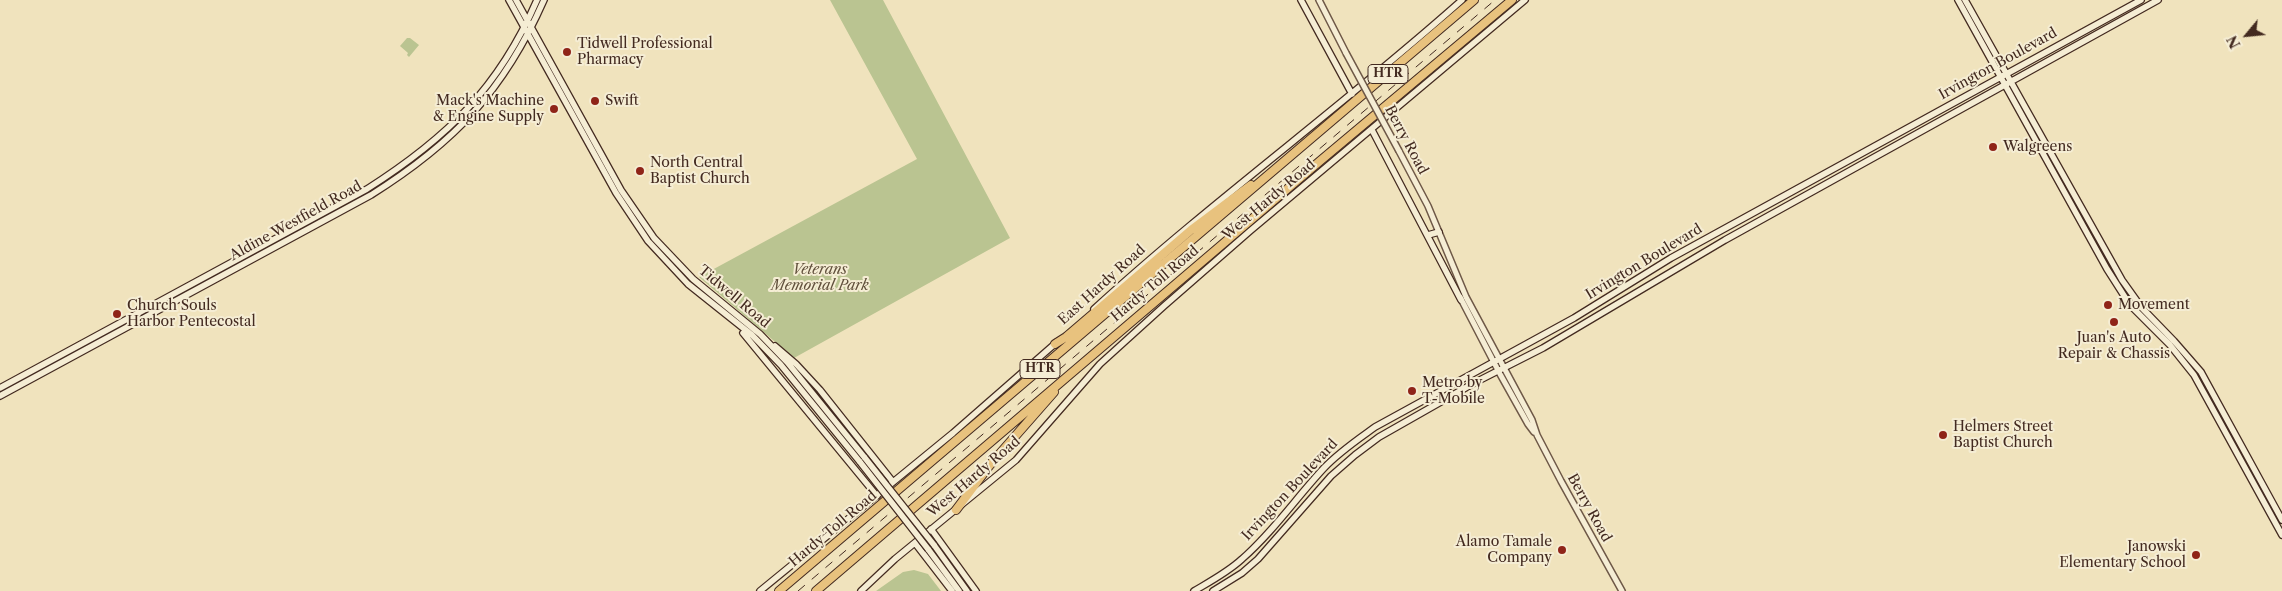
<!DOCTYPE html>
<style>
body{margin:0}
#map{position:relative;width:2282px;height:591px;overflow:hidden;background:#f0e3bd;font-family:"Libre Caslon Text",serif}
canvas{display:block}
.north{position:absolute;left:2222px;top:10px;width:50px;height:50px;-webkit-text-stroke:4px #f5edd4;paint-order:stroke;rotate:242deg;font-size:14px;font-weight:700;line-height:20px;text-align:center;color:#432a20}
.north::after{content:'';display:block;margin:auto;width:18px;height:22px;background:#432a20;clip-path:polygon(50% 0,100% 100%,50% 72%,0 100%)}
</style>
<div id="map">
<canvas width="2282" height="591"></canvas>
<div class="north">N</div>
</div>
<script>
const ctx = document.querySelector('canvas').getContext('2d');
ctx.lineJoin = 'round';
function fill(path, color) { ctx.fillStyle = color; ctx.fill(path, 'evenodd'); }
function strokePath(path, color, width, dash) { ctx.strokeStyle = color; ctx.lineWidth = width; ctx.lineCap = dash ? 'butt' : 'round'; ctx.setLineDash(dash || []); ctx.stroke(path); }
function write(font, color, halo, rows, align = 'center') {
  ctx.font = font + ' "Libre Caslon Text",serif'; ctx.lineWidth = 4; ctx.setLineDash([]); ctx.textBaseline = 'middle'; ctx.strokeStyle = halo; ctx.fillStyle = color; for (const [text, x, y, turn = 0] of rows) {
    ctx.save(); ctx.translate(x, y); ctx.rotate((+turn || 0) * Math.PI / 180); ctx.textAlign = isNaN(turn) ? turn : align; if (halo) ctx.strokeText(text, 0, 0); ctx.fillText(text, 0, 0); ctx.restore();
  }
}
fill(new Path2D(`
 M 830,0 L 883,0 L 1010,238 L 794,358 L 699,277 L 917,159 Z
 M 407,38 L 410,38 L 419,45 L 409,57 L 407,55 L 408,53 L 400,46 Z
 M 914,570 L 928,574 L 941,591 L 876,591 L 903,572 Z`), '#bac491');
const tertiary = new Path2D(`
 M 1319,0 L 1346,53
 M 1399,151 L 1428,206 L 1466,297 L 1532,420 L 1537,435 L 1561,481 L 1622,591
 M 1460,297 L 1500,374 L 1528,424 L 1534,432`);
const secondary = new Path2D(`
 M 509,0 L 616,193 L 648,241 L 688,284 L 752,335 L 781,365 L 860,462
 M 516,0 L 621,190 L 654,238 L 693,279 L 760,334 L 787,362 L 865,458
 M 1301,0 L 1352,94
 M 1958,0 L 2107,269 L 2130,305 L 2170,345 L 2194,375 L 2282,535
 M 1965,0 L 2122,280 L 2142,308 L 2174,341 L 2201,372 L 2282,520
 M 1372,130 L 1461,300
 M 1428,235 L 1439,232
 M 1094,309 C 1212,201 1342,107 1462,0
 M 743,333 L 877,496
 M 775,346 L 796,364 L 820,390 L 893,482
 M 0,388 L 367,189 C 447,138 499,88 537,0
 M 0,396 L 371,195 C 454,143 504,91 544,0
 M 931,529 L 976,591
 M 915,543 L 952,591
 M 934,545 L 967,591
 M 928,549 L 959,591
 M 760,591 L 953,433 L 1057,342
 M 861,591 L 895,559 L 1016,460 L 1100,364 L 1164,306 L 1250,231 L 1525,0
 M 1194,591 C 1211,581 1228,572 1242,559 C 1273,532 1296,498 1324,468 C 1339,452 1357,440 1375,427 L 1574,318 L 1671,258 L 2141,0
 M 1213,591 L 1242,573 L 1258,559 L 1331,476 L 1355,455 L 1379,437 L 1474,383 L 1543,348 L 1725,240 L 2158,0`);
const motorway = new Path2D(`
 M 1055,344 L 1066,337 L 1191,230 L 1251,185
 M 956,510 L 989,466 L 1054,392
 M 779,591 L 1474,0
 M 816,591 L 1320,161 L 1512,0`);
strokePath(tertiary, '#6e5847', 8);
strokePath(secondary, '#432a20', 8);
strokePath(motorway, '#432a20', 10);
strokePath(tertiary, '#f5edd4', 5);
strokePath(secondary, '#f5edd4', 5.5);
strokePath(motorway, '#e8c27e', 8);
strokePath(new Path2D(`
 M 798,591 L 1495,0`), '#432a20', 1, [9, 9]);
const tertiaryBridge = new Path2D(`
 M 1346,53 L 1399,151`);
const secondaryBridge = new Path2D(`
 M 865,458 L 934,545
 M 860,462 L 928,549`);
strokePath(tertiaryBridge, '#6e5847', 8, []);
strokePath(secondaryBridge, '#432a20', 8, []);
strokePath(tertiaryBridge, '#f5edd4', 5);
strokePath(secondaryBridge, '#f5edd4', 5.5);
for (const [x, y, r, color] of [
 [567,52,5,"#8f2418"],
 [595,101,5,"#8f2418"],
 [554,109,5,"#8f2418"],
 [1993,147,5,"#8f2418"],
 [640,171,5,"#8f2418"],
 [2108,305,5,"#8f2418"],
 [117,314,5,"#8f2418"],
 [2114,322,5,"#8f2418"],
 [1412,391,5,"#8f2418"],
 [1943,435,5,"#8f2418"],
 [1562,550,5,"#8f2418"],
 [2196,555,5,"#8f2418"]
]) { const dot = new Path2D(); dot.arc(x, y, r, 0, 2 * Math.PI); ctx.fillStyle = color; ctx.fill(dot); strokePath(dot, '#f5edd4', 2); }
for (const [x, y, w] of [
 [1388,74,40],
 [1040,369,40]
]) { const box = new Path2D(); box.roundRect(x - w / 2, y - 9.5, w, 19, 4); ctx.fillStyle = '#f5edd4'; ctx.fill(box); strokePath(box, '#432a20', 1); }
write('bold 12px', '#432a20', null, [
 ["HTR",1388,74],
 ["HTR",1040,369]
]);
write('14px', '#432a20', '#f5edd4', [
 ["Tidwell Professional",577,44],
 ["Pharmacy",577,60],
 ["Mack's Machine",544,101,"right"],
 ["& Engine Supply",544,117,"right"],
 ["Swift",605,101],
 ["Walgreens",2003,147],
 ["North Central",650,163],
 ["Baptist Church",650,179],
 ["Movement",2118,305],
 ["Church Souls",127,306],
 ["Harbor Pentecostal",127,322],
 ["Juan's Auto",2114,338,"center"],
 ["Repair & Chassis",2114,354,"center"],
 ["Metro by",1422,383],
 ["T-Mobile",1422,399],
 ["Helmers Street",1953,427],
 ["Baptist Church",1953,443],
 ["Alamo Tamale",1552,542,"right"],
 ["Company",1552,558,"right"],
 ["Janowski",2186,547,"right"],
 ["Elementary School",2186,563,"right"]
], 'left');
write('14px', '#432a20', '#f5edd4', [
 ["Irvington Boulevard",1998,64,-29],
 ["Berry Road",1406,140,62],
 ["West Hardy Road",1269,200,-40],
 ["Aldine Westfield Road",296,221,-29],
 ["Irvington Boulevard",1644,262,-31],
 ["Hardy Toll Road",1155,284,-40],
 ["East Hardy Road",1102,285,-42],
 ["Tidwell Road",734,297,40],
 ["West Hardy Road",974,477,-40],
 ["Irvington Boulevard",1290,490,-47],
 ["Berry Road",1589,508,61],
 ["Hardy Toll Road",833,529,-40]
]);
write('italic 14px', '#61503c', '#f5edd4', [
 ["Veterans",820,270],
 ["Memorial Park",820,286]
]);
</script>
